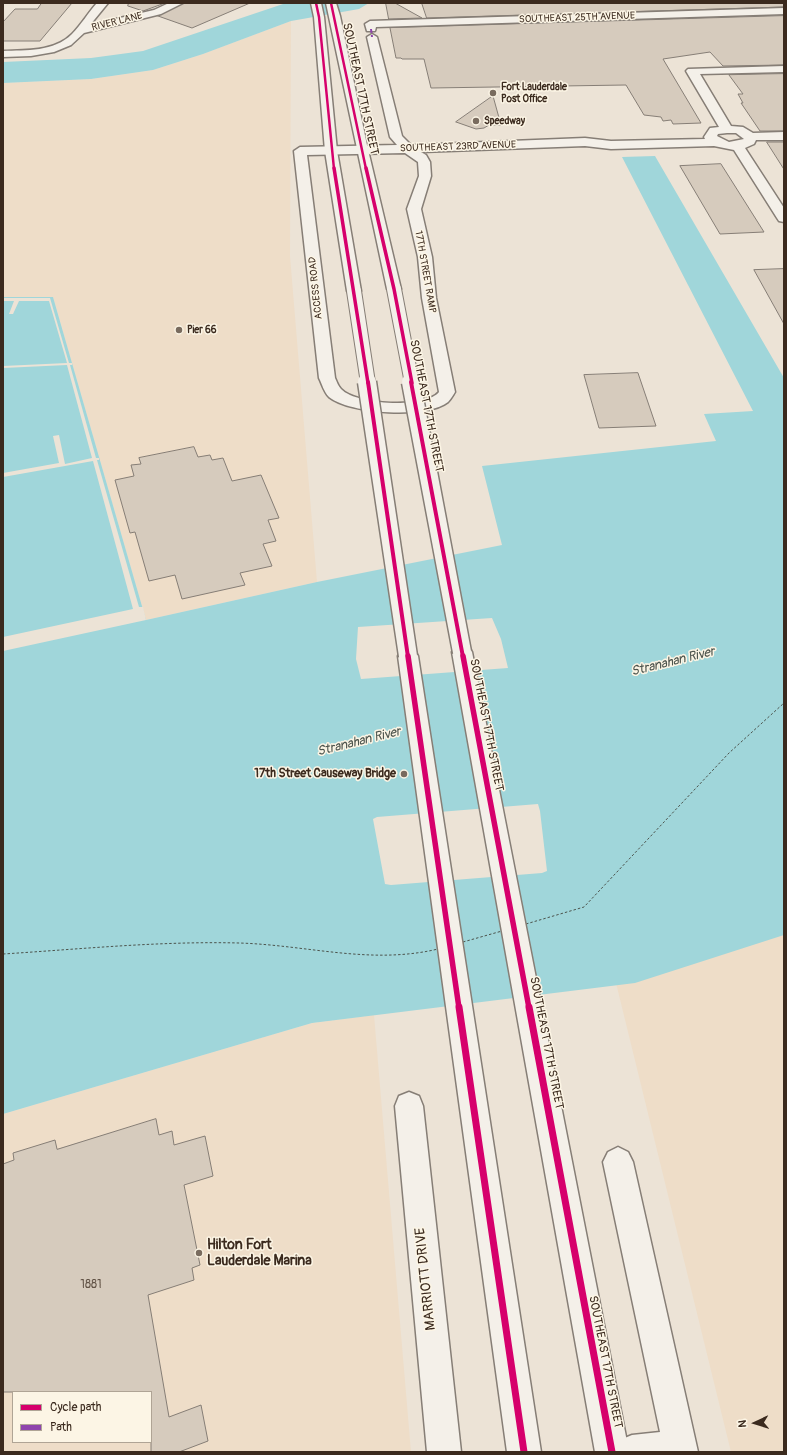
<!DOCTYPE html>
<style>
body{margin:0}
#map{position:relative;width:787px;height:1455px;overflow:hidden;background:#ece3d6;font-family:Pangolin,sans-serif}
canvas{display:block}
.frame{position:absolute;inset:0;border:4px solid #3b2a1e;pointer-events:none}
.legend{position:absolute;left:12px;top:1391px;width:140px;height:52px;box-sizing:border-box;background:#fcf5e5;border:1px solid #afa495;margin:0;padding:5px 7px;list-style:none;font-size:12px;color:#3b2a1e}
.legend li{display:flex;align-items:center;gap:8px;height:20px}
.legend b{width:20px;border:1px solid #afa495}
.north{position:absolute;left:735px;top:1403px;width:40px;height:40px;-webkit-text-stroke:3px #fcf5e5;paint-order:stroke;rotate:266deg;font-size:11px;font-weight:700;line-height:16px;text-align:center;color:#3b2a1e}
.north::after{content:'';display:block;margin:auto;width:14px;height:18px;background:#3b2a1e;clip-path:polygon(50% 0,100% 100%,50% 72%,0 100%)}
</style>
<div id="map">
<canvas width="787" height="1455"></canvas>
<div class="frame"></div>
<ul class="legend">
<li><b style="height:5px;background:#d6006c"></b>Cycle path</li>
<li><b style="height:5px;background:#8e44ad"></b>Path</li>
</ul>
<div class="north">N</div>
</div>
<script>
const ctx = document.querySelector('canvas').getContext('2d');
ctx.lineJoin = 'round';
function fill(path, color) { ctx.fillStyle = color; ctx.fill(path, 'evenodd'); }
function strokePath(path, color, width, dash) { ctx.strokeStyle = color; ctx.lineWidth = width; ctx.lineCap = dash ? 'butt' : 'round'; ctx.setLineDash(dash || []); ctx.stroke(path); }
function write(font, color, halo, rows, align = 'center') {
  ctx.font = font + ' Pangolin,sans-serif'; ctx.lineWidth = 3; ctx.setLineDash([]); ctx.textBaseline = 'middle'; ctx.strokeStyle = halo; ctx.fillStyle = color; for (const [text, x, y, turn = 0] of rows) {
    ctx.save(); ctx.translate(x, y); ctx.rotate((+turn || 0) * Math.PI / 180); ctx.textAlign = isNaN(turn) ? turn : align; if (halo) ctx.strokeText(text, 0, 0); ctx.fillText(text, 0, 0); ctx.restore();
  }
}
fill(new Path2D(`
 M 291,21 L 290,256 L 317,582 L 146,620 L 53,297 L 3,297 L 3,83 L 91,79 L 153,70 L 203,54 Z
 M 784,933 L 784,1452 L 731,1452 L 616,983 Z
 M 374,1015 L 411,1452 L 3,1452 L 3,1114 L 312,1023 ZM 13,1392 L 151,1392 L 151,1442 L 13,1442 Z`), '#eeddc8');
fill(new Path2D(`
 M 286,3 L 369,3 L 359,9 L 291,21 L 203,54 L 153,70 L 91,79 L 3,83 L 3,62 L 91,58 L 143,51 Z
 M 655,156 L 784,378 L 784,935 L 635,983 L 312,1023 L 3,1114 L 3,297 L 53,297 L 146,620 L 317,582 L 502,545 L 482,466 L 716,441 L 704,414 L 753,411 L 622,157 Z`), '#a0d6da');
fill(new Path2D(`
 M 3,298 L 50,298 L 69,363 L 72,363 L 72,365 L 70,365 L 96,458 L 99,458 L 99,460 L 97,460 L 139,607 L 143,607 L 146,620 L 3,651 L 3,637 L 133,609 L 93,461 L 3,477 L 3,473 L 59,463 L 53,436 L 59,435 L 65,464 L 92,458 L 67,365 L 3,368 L 3,366 L 67,363 L 49,301 L 19,301 L 13,314 L 9,314 L 14,301 L 3,301 Z
 M 492,618 L 501,639 L 508,668 L 361,679 L 356,659 L 358,627 Z
 M 538,804 L 540,811 L 547,871 L 542,873 L 391,885 L 385,884 L 373,819 L 377,817 Z`), '#ece3d6');
strokePath(new Path2D(`
 M 526,924 L 584,907 L 729,753 L 784,703
 M 463,942 L 502,931
 M 3,954 C 82,949 160,941 239,943 C 307,945 371,965 438,949`), '#4c544d', 1, [2.5, 2]);
const building = new Path2D(`
 M 42,3 L 72,3 L 40,41 L 3,41 L 3,22 L 15,9 L 37,9 Z
 M 129,3 L 165,3 L 143,11 L 128,6 Z
 M 184,3 L 250,3 L 192,28 L 158,16 Z
 M 386,3 L 395,3 L 422,18 L 389,19 Z
 M 422,3 L 784,3 L 784,7 L 427,18 Z
 M 784,16 L 784,65 L 723,66 L 710,52 L 663,59 L 701,123 L 673,124 L 671,120 L 663,121 L 661,117 L 644,115 L 626,85 L 431,88 L 424,59 L 402,59 L 401,58 L 396,58 L 390,28 Z
 M 784,74 L 784,131 L 760,131 L 741,103 L 743,103 L 738,94 L 743,94 L 729,75 Z
 M 493,96 L 501,125 L 489,125 L 484,128 L 476,129 L 456,122 Z
 M 767,142 L 784,142 L 784,169 Z
 M 721,164 L 764,232 L 720,234 L 680,166 Z
 M 784,269 L 784,324 L 754,270 Z
 M 638,373 L 656,426 L 599,428 L 584,375 Z
 M 194,447 L 198,457 L 210,455 L 212,460 L 223,458 L 232,481 L 261,475 L 279,518 L 268,520 L 276,541 L 263,544 L 272,566 L 240,573 L 245,585 L 182,599 L 175,575 L 149,581 L 135,532 L 130,533 L 115,480 L 134,476 L 131,465 L 141,464 L 139,458 Z
 M 156,1119 L 159,1135 L 172,1131 L 174,1145 L 205,1136 L 213,1176 L 184,1185 L 200,1265 L 192,1268 L 194,1280 L 148,1295 L 169,1417 L 201,1405 L 208,1441 L 179,1452 L 151,1452 L 151,1392 L 3,1392 L 3,1164 L 14,1160 L 13,1153 L 55,1140 L 57,1149 Z`);
fill(building, '#d6cbbd');
strokePath(building, '#867e76', 1);
const minor = new Path2D(`
 M 97,3 L 108,3 L 90,25 L 154,10 L 169,3 L 183,3 L 161,14 L 84,33 L 71,45 L 54,52 L 31,56 L 3,57 L 3,51 C 26,50 54,52 72,34 C 81,25 88,13 97,3 Z
 M 784,8 L 784,14 L 376,27 L 375,31 L 367,31 L 365,24 L 370,21 Z
 M 372,34 L 377,37 L 402,136 L 411,145 L 585,138 L 611,141 L 705,139 L 704,137 L 710,128 L 719,127 L 686,71 L 688,69 L 784,66 L 784,72 L 700,74 L 731,126 L 743,127 L 753,133 L 784,132 L 784,140 L 756,140 L 754,144 L 745,148 L 784,208 L 784,222 L 779,221 L 777,218 L 734,150 L 714,146 L 611,149 L 585,146 L 421,152 L 426,155 L 430,162 L 431,176 L 421,209 L 432,257 L 436,298 L 455,392 C 453,395 451,399 448,402 C 427,419 350,414 329,397 C 324,392 322,384 319,378 L 294,151 L 300,147 L 397,145 L 390,137 L 367,37 ZM 727,133 L 736,133 L 744,139 L 729,142 L 717,136 L 718,134 ZM 405,153 L 418,162 L 419,176 L 407,209 L 418,257 L 422,298 L 439,392 C 425,409 356,405 341,389 C 338,386 337,382 335,378 L 307,155 Z
 M 409,1092 L 419,1096 L 423,1106 L 461,1452 L 427,1452 L 395,1106 L 399,1096 Z
 M 618,1147 L 628,1152 L 633,1162 L 698,1452 L 615,1452 L 620,1440 L 632,1435 L 660,1432 L 603,1162 L 608,1152 Z`);
const major = new Path2D(`
 M 311,3 L 321,3 L 324,17 L 337,151 L 361,291 L 359,294 L 349,294 L 347,291 L 325,151 L 314,17 Z
 M 326,3 L 336,3 L 340,16 L 368,150 L 401,289 L 399,292 L 389,292 L 387,289 Z
 M 462,645 L 469,647 L 472,652 L 629,1452 L 595,1452 L 452,652 L 455,647 Z
 M 408,649 L 415,651 L 418,656 L 541,1452 L 507,1452 L 398,656 L 401,651 Z`);
strokePath(minor, '#867e76', 3);
strokePath(major, '#867e76', 3);
fill(minor, '#f4f0e9');
fill(major, '#f4f0e9');
const majorBridgeFar1 = new Path2D(`
 M 394,289 L 412,383
 M 354,291 L 368,383`);
const majorBridge = new Path2D(`
 M 367,382 L 408,656
 M 411,382 L 462,652`);
strokePath(majorBridgeFar1, '#867e76', 16, []);
strokePath(majorBridge, '#867e76', 21, []);
strokePath(majorBridgeFar1, '#f4f0e9', 14);
strokePath(majorBridge, '#f4f0e9', 18);
strokePath(new Path2D(`
 M 371,29 L 372,37`), '#8e44ad', 2, [4, 2]);
strokePath(new Path2D(`
 M 316,3 L 319,17 L 334,169
 M 331,3 L 366,169`), '#d6006c', 2.5);
strokePath(new Path2D(`
 M 334,168 L 368,383
 M 366,168 L 394,289 L 412,383`), '#d6006c', 3.5);
strokePath(new Path2D(`
 M 368,382 L 408,657
 M 411,382 L 463,657`), '#d6006c', 4);
strokePath(new Path2D(`
 M 408,656 L 459,1008
 M 463,656 L 529,1008`), '#d6006c', 5.5);
strokePath(new Path2D(`
 M 459,1007 L 524,1452
 M 529,1007 L 612,1452`), '#d6006c', 7);
for (const [x, y, r, color] of [
 [493,93,4,"#796b5e"],
 [476,121,4,"#796b5e"],
 [179,330,4,"#796b5e"],
 [404,774,4,"#796b5e"],
 [199,1253,4,"#796b5e"]
]) { const dot = new Path2D(); dot.arc(x, y, r, 0, 2 * Math.PI); ctx.fillStyle = color; ctx.fill(dot); strokePath(dot, '#fcf5e5', 1.5); }
write('10px', '#3b2a1e', '#fcf5e5', [
 ["SOUTHEAST 25TH AVENUE",577,18,-2],
 ["RIVER LANE",117,22,-14],
 ["SOUTHEAST 23RD AVENUE",458,147,-2],
 ["17TH STREET RAMP",425,272,80],
 ["ACCESS ROAD",316,288,-96]
]);
write('bold 10px', '#3b2a1e', '#fcf5e5', [
 ["Fort Lauderdale",501,87],
 ["Post Office",501,99],
 ["Speedway",484,121],
 ["Pier 66",187,330]
], 'left');
write('12px', '#3b2a1e', '#fcf5e5', [
 ["SOUTHEAST 17TH STREET",360,89,78],
 ["SOUTHEAST 17TH STREET",426,406,79],
 ["SOUTHEAST 17TH STREET",486,725,79],
 ["SOUTHEAST 17TH STREET",546,1043,79],
 ["SOUTHEAST 17TH STREET",605,1362,79]
]);
write('bold 12px', '#3b2a1e', '#fcf5e5', [
 ["17th Street Causeway Bridge",396,774]
], 'right');
write('12px', '#625346', null, [
 ["1881",91,1285]
]);
write('italic 13px', '#4c544d', '#fcf5e5', [
 ["Stranahan River",673,662,-14],
 ["Stranahan River",359,742,-14]
]);
write('bold 14px', '#3b2a1e', '#fcf5e5', [
 ["Hilton Fort",207,1245],
 ["Lauderdale Marina",207,1261]
], 'left');
write('14px', '#3b2a1e', '#fcf5e5', [
 ["MARRIOTT DRIVE",426,1279,-96]
]);
</script>
